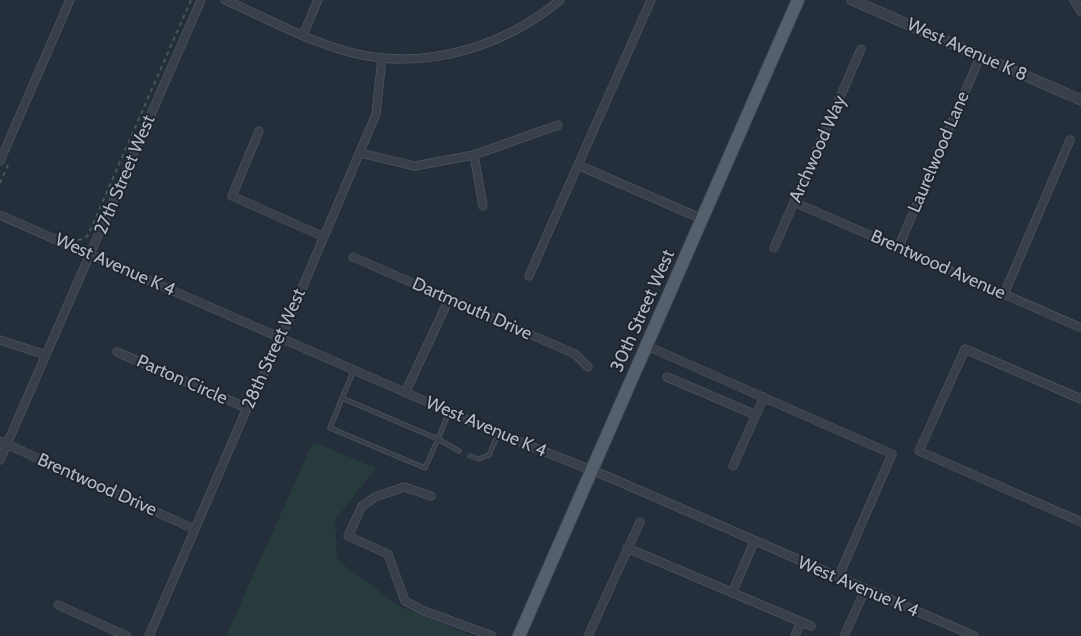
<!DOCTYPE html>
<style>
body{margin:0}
canvas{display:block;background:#252e3b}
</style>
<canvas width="1081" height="636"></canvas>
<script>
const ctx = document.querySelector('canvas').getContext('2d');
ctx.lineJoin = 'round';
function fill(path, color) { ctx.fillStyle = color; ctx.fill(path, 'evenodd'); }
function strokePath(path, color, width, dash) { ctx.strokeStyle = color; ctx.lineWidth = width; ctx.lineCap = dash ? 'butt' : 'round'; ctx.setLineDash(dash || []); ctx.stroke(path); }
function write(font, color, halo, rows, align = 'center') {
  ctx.font = font + ' Cabin,sans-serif'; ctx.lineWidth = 4; ctx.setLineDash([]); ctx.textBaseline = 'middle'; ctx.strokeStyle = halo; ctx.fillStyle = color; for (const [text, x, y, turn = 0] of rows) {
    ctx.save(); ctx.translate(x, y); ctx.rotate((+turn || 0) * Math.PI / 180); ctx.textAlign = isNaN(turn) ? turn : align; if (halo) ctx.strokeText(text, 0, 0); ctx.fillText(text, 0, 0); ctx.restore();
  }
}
fill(new Path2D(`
 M 313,442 L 376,468 L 335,520 L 337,560 L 399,606 L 472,636 L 226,636 Z`), '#273a3c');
const service = new Path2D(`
 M 354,370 L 342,398 L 438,439 L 449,412
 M 342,398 L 330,428 L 425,468 L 438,439 L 459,451
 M 470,456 L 479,459 L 489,455 L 498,434`);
const minor = new Path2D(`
 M 225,0 C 269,19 314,45 362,55 C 431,69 506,45 560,0
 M 651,0 L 578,165 L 702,219
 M 1074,0 L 1081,12
 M 303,35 L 318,0
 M 259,131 L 232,196 L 324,237
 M 361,153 L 415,166 L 474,155 L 558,125
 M 474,155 L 483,206
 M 0,161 L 70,0
 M 794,202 L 1081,328
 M 0,215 L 498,433 L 611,478 L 974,636
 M 774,248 L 861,49
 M 898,248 L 980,57
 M 353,257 L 575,354 L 588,367
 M 529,276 L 578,165
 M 1004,294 L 1070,140
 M 0,340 L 46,355
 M 647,346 L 892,454 L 838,578
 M 117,352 L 247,408
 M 667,377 L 756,415
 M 405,393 L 449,299
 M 1081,399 L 965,349 L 919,451 L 1081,522
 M 0,441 L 194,529
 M 0,460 L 201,0
 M 733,466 L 764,397
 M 431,496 L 404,487 L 375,497 L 362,506 L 348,536 L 388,554 L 405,601 L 424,611 L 492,636
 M 627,548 L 811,626
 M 732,593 L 754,542
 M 58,605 L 127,636
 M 149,636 L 247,408 L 281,338 L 376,114 L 382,58
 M 588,636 L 640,522
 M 795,636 L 801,622
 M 844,636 L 865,590`);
const tertiary = new Path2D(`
 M 852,0 L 1081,100`);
const primary = new Path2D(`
 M 519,636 L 798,0`);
strokePath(service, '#565e6a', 5);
strokePath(minor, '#565e6a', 9);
strokePath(tertiary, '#565e6a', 11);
strokePath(primary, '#414955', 14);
strokePath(new Path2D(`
 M 0,183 L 8,165
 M 78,240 L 84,239 L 88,235 L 191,0`), '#44575a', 2, [4, 4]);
strokePath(service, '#38404c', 4);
strokePath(minor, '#38404c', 8);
strokePath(tertiary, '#38404c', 10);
strokePath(primary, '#565f6c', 12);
write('18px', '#b4bbc7', '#1d2531', [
 ["West Avenue K 8",967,50,24],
 ["Archwood Way",818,149,-66],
 ["Laurelwood Lane",939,152,-67],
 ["27th Street West",125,175,-67],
 ["West Avenue K 4",115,265,24],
 ["Brentwood Avenue",938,265,24],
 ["Dartmouth Drive",472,309,24],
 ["30th Street West",643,311,-66],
 ["28th Street West",274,349,-66],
 ["Parton Circle",182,380,24],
 ["West Avenue K 4",486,427,23],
 ["Brentwood Drive",97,485,24],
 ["West Avenue K 4",858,587,23]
]);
</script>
